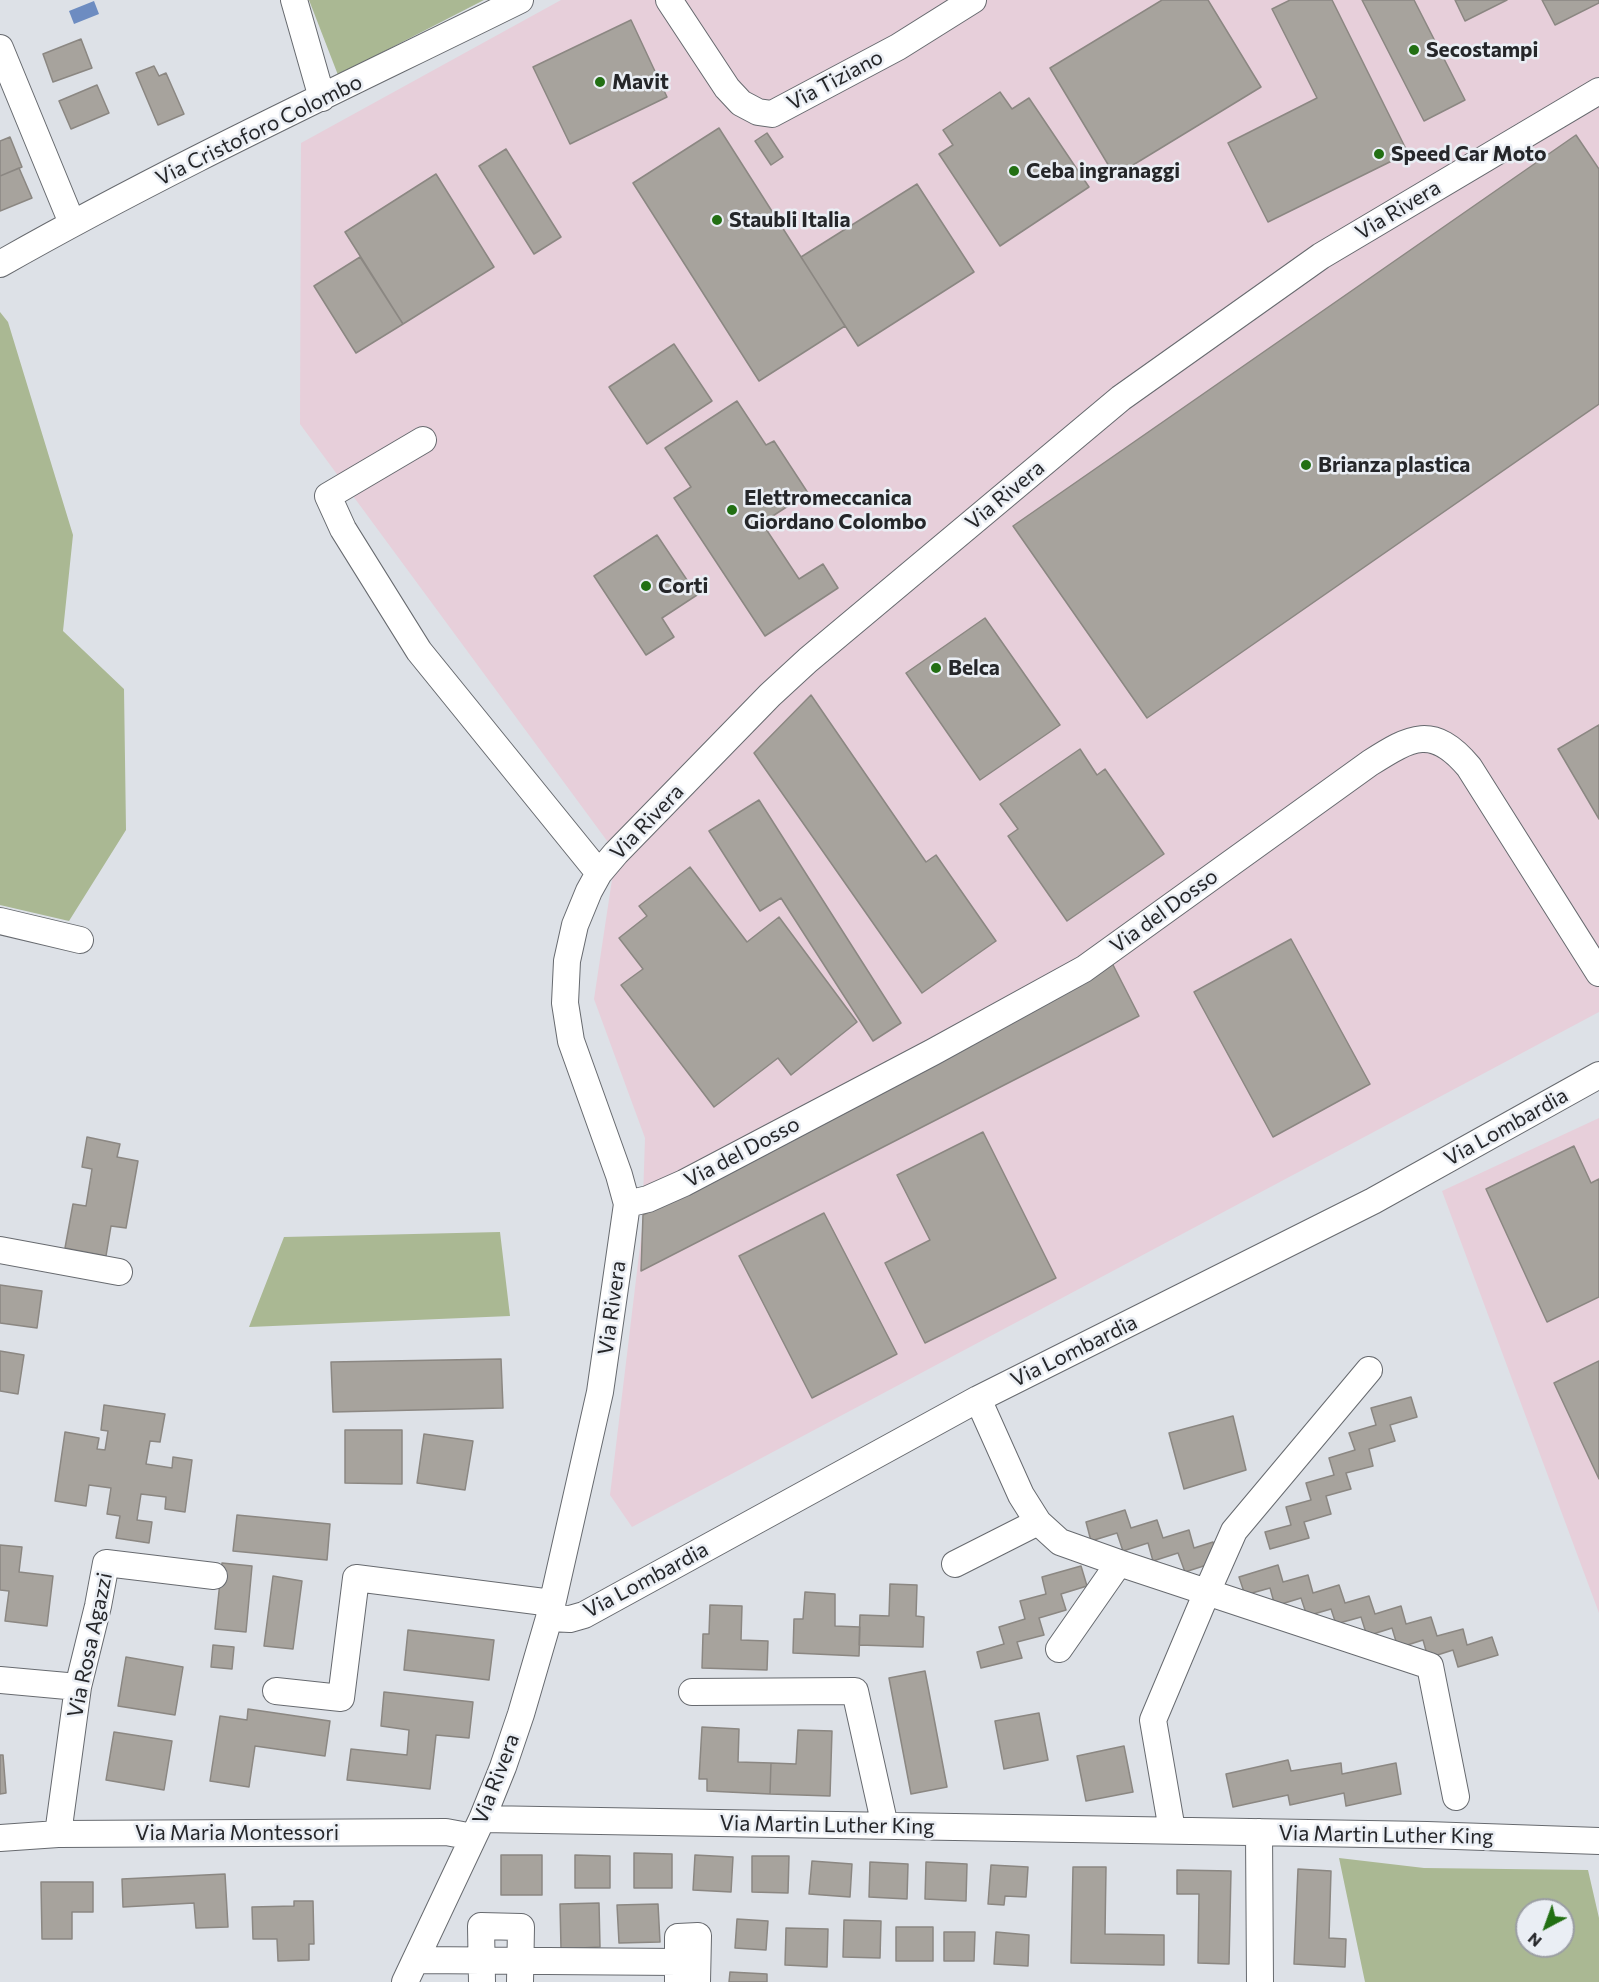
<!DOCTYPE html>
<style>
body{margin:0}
#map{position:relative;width:1599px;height:1982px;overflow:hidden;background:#dde1e7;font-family:Commissioner,sans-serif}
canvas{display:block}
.north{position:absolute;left:1515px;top:1898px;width:60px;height:60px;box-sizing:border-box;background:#eaeef4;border:2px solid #9b9ea3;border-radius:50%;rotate:221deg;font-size:16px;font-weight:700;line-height:24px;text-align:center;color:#252629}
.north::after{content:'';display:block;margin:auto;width:21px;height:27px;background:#226f13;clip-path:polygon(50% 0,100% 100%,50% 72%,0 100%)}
</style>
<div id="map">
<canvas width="1599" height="1982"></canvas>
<div class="north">N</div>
</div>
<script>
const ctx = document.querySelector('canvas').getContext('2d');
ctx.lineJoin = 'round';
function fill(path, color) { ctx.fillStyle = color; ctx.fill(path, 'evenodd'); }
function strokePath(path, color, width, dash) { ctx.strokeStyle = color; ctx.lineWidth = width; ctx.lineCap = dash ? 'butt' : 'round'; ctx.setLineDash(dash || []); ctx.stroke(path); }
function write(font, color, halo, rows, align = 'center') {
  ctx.font = font + ' Commissioner,sans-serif'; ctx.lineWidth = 5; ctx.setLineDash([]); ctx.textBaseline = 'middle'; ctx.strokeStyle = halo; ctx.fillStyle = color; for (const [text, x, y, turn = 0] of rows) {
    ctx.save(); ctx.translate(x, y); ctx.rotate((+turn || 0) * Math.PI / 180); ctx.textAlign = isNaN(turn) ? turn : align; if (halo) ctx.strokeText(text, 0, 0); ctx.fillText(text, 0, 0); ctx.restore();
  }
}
fill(new Path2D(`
 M 561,0 L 1599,0 L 1599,1012 L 632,1527 L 610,1495 L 642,1230 L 645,1138 L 594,999 L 616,853 L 300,424 L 301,143 Z
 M 1599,1118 L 1599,1613 L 1442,1191 Z`), '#e7cfda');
fill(new Path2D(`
 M 309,0 L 484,0 L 338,75 Z
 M 0,312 L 8,322 L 73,535 L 63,631 L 124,689 L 126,830 L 69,921 L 0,905 Z
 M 500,1232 L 510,1316 L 249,1327 L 284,1237 Z
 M 1339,1858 L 1424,1868 L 1588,1870 L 1599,1918 L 1599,1982 L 1365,1982 ZM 1527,1910 L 1563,1910 L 1563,1946 L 1527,1946 Z`), '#aab893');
fill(new Path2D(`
 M 94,1 L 99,14 L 74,24 L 69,11 Z`), '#6d8cc1');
const building = new Path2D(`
 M 1162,0 L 1208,0 L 1261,87 L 1115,176 L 1050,68 Z
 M 1290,0 L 1332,0 L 1408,153 L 1268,222 L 1228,143 L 1317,98 L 1272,9 Z
 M 1362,0 L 1414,0 L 1465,100 L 1424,121 Z
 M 1455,0 L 1507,0 L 1465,21 Z
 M 1542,0 L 1599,0 L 1599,3 L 1555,25 Z
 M 631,20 L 667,97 L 570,144 L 533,67 Z
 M 81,39 L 92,68 L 53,82 L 43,54 Z
 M 154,66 L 159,76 L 166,73 L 184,114 L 158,125 L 136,73 Z
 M 97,85 L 109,113 L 71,129 L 59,101 Z
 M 1000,92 L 1012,109 L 1029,98 L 1089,187 L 1000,246 L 939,154 L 953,145 L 943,130 Z
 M 719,128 L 845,326 L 759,381 L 633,183 Z
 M 767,133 L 783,157 L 771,165 L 755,141 Z
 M 1576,135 L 1599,169 L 1599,404 L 1147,718 L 1013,526 Z
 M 10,137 L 22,167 L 0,176 L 0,141 Z
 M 506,149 L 561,237 L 534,254 L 479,166 Z
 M 19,168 L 32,198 L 0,211 L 0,176 Z
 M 436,174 L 494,267 L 403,324 L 345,232 Z
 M 917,184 L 974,272 L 858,346 L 801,257 Z
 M 360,257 L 403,324 L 356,353 L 314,286 Z
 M 674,344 L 712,401 L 647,444 L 609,387 Z
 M 737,401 L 766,445 L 774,441 L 808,493 L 762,523 L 799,579 L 823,564 L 838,588 L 765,636 L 674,498 L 691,487 L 665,448 Z
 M 657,535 L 697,595 L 662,618 L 674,637 L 646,655 L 594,576 Z
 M 985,618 L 1060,725 L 980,780 L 906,673 Z
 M 811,695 L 926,862 L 936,855 L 996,941 L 922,993 L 754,753 Z
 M 1599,725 L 1599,819 L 1558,749 Z
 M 1080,749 L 1097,775 L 1105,769 L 1164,854 L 1067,921 L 1008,836 L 1018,829 L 1000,804 Z
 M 759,800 L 901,1023 L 873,1041 L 781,898 L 760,911 L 709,831 Z
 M 690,867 L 747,942 L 779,917 L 857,1022 L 791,1075 L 778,1058 L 714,1107 L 621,985 L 643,969 L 619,938 L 647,916 L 639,906 Z
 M 1291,939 L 1370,1084 L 1273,1137 L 1194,992 Z
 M 1110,959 L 1139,1016 L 641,1271 L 643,1215 L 940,1060 Z
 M 983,1132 L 1056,1278 L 925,1343 L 885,1263 L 930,1240 L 897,1175 Z
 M 87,1137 L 120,1144 L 117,1157 L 138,1161 L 126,1228 L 111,1226 L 106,1256 L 65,1248 L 73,1204 L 86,1206 L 92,1169 L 82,1167 Z
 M 1574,1146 L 1591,1183 L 1599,1179 L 1599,1297 L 1547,1322 L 1486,1189 Z
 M 824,1213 L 897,1354 L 812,1398 L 739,1256 Z
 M 0,1285 L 42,1291 L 37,1328 L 0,1323 Z
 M 0,1351 L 24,1355 L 18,1394 L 0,1391 Z
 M 501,1359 L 503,1408 L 333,1412 L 331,1362 Z
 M 1599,1361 L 1599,1479 L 1554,1383 Z
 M 1411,1397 L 1417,1417 L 1390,1425 L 1395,1441 L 1369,1449 L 1373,1466 L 1346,1473 L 1351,1489 L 1326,1496 L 1331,1514 L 1304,1522 L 1309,1538 L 1270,1549 L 1265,1532 L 1291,1525 L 1286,1507 L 1311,1500 L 1306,1483 L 1334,1475 L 1329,1458 L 1355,1450 L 1349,1433 L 1376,1425 L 1371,1408 Z
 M 104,1405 L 165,1414 L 160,1442 L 150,1441 L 146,1464 L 172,1468 L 173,1457 L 192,1460 L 185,1512 L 165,1509 L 166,1497 L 141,1494 L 137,1520 L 152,1522 L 149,1543 L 116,1538 L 120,1516 L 107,1514 L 111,1488 L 89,1485 L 86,1506 L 55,1501 L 65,1432 L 99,1438 L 97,1449 L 105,1450 L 108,1431 L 101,1430 Z
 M 1233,1416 L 1246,1470 L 1184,1489 L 1169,1433 Z
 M 345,1430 L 402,1430 L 402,1484 L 345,1483 Z
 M 424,1434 L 473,1441 L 465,1490 L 417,1483 Z
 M 1125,1510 L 1131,1528 L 1157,1520 L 1163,1538 L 1189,1530 L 1194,1548 L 1213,1542 L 1219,1561 L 1185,1572 L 1178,1553 L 1153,1561 L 1148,1543 L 1123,1551 L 1117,1533 L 1091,1541 L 1086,1522 Z
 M 237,1515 L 330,1524 L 327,1560 L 233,1551 Z
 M 0,1545 L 22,1547 L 19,1572 L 53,1576 L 47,1626 L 5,1621 L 9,1591 L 0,1590 Z
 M 222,1563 L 252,1566 L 246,1632 L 215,1629 Z
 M 1278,1565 L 1283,1582 L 1308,1575 L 1313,1593 L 1339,1585 L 1345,1603 L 1369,1596 L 1375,1614 L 1401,1606 L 1406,1624 L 1431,1617 L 1437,1636 L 1463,1629 L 1467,1645 L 1492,1637 L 1498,1655 L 1458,1667 L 1453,1650 L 1428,1658 L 1423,1640 L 1398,1648 L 1392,1628 L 1367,1636 L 1361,1617 L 1336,1624 L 1331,1609 L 1307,1616 L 1301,1598 L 1275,1606 L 1270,1588 L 1245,1595 L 1239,1577 Z
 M 1081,1566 L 1087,1586 L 1061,1594 L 1066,1610 L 1039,1618 L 1044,1635 L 1017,1642 L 1022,1658 L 981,1668 L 977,1652 L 1004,1644 L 999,1627 L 1025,1619 L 1020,1601 L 1046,1594 L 1042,1577 Z
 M 273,1576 L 302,1581 L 293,1649 L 264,1646 Z
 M 890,1584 L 917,1585 L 916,1616 L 924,1617 L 923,1647 L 859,1645 L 860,1615 L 889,1616 Z
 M 805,1592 L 835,1594 L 835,1626 L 860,1627 L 859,1656 L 793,1653 L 794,1619 L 803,1619 Z
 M 710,1605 L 742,1606 L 741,1640 L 768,1641 L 767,1670 L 702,1668 L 703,1634 L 709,1634 Z
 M 408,1630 L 494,1640 L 489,1680 L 404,1670 Z
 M 213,1645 L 234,1647 L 232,1669 L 211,1667 Z
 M 126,1657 L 183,1667 L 175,1715 L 118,1706 Z
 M 925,1671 L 947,1787 L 911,1794 L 889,1678 Z
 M 384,1692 L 473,1702 L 469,1738 L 436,1735 L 430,1789 L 347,1780 L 351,1749 L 407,1755 L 409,1730 L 381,1726 Z
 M 248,1709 L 330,1721 L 325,1756 L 255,1746 L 249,1787 L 210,1781 L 220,1716 L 247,1720 Z
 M 1039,1713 L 1048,1760 L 1004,1769 L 995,1721 Z
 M 702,1727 L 739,1729 L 738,1762 L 771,1763 L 770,1794 L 707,1791 L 707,1779 L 699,1779 Z
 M 798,1730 L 832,1731 L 830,1796 L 770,1794 L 771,1763 L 796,1764 Z
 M 114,1732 L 172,1741 L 164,1790 L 106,1780 Z
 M 1124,1746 L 1133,1792 L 1086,1801 L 1077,1756 Z
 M 0,1755 L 3,1755 L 6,1793 L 0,1794 Z
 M 1288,1760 L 1291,1771 L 1341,1763 L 1342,1774 L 1396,1763 L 1401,1794 L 1346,1806 L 1344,1793 L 1290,1805 L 1288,1795 L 1233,1807 L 1226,1774 Z
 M 634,1853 L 672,1854 L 672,1888 L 634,1888 Z
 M 501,1855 L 542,1855 L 542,1895 L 501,1895 Z
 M 575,1855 L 610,1856 L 610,1888 L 575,1888 Z
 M 695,1855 L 733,1857 L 731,1892 L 693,1890 Z
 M 752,1856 L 789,1856 L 788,1893 L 752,1892 Z
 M 812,1861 L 852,1864 L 850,1897 L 809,1894 Z
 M 870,1862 L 908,1864 L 907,1899 L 869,1897 Z
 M 926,1862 L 967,1864 L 966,1901 L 925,1899 Z
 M 991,1865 L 1028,1867 L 1026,1897 L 1005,1896 L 1004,1905 L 988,1904 Z
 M 1073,1867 L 1106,1867 L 1105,1934 L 1164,1935 L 1164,1965 L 1071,1963 Z
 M 1298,1869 L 1331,1871 L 1329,1938 L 1346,1939 L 1345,1967 L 1294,1964 Z
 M 1177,1870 L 1231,1871 L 1229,1964 L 1198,1963 L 1199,1894 L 1177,1894 Z
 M 225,1874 L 228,1927 L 196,1928 L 194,1903 L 123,1907 L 122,1879 Z
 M 41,1882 L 93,1882 L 93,1912 L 72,1912 L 72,1939 L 42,1939 Z
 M 294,1901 L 313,1901 L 314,1944 L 309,1944 L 309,1960 L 278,1961 L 277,1939 L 253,1939 L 252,1907 L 294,1906 Z
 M 599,1903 L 600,1947 L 561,1949 L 560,1904 Z
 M 658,1904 L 660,1942 L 619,1943 L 617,1905 Z
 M 737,1919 L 768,1921 L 766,1950 L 735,1948 Z
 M 844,1920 L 881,1921 L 880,1958 L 843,1957 Z
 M 896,1927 L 933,1927 L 933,1961 L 896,1961 Z
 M 786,1928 L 828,1929 L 827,1967 L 785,1965 Z
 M 944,1932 L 975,1932 L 974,1961 L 944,1961 Z
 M 996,1932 L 1029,1935 L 1028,1966 L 994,1964 Z
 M 730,1972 L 767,1974 L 767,1982 L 729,1982 Z`);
fill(building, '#a7a39d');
strokePath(building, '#8b8782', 1.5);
const minor = new Path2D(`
 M 294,0 L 322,98
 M 669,0 L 727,88 L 741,103 L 758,112 L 772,114 L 898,47 L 973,0
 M 0,48 L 72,223
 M 0,264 C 169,168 346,86 520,0
 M 423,440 L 328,496 L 343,529 L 419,651 L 599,873
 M 0,921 L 80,940
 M 627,1204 L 648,1199 L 684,1183 L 933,1052 L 1084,969 L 1370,763 C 1411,737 1433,724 1469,767 L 1599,973
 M 0,1250 L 119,1272
 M 978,1399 L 1021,1495 L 1038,1522 L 1060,1542 L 1119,1563 L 1430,1666 L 1456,1797
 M 955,1564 L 1038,1522
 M 549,1618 L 570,1619 L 584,1615 L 978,1399 L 1373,1201 L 1599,1075
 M 1059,1649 L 1119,1563
 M 0,1680 L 78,1687
 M 276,1691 L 341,1698 L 356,1578 L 552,1603
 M 692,1692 L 855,1691 L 885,1826
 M 482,1819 L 1427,1835 L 1599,1841
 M 1172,1830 L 1153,1720 L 1207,1592 L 1234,1531 L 1369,1370
 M 1259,1832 L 1260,1982
 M 58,1834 L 78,1687 L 98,1606 L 106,1563 L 214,1576
 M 0,1838 L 58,1834 L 446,1832 L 473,1837
 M 416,1960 L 678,1962
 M 405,1982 L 482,1819 L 503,1767 L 521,1714 L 549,1618 L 600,1392 L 627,1204 L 619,1175 L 571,1041 L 565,1003 L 567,961 L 575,925 L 589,891 L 599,873 L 616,853 L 770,695 L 808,660 L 1121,398 L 1321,256 L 1599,91
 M 482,1982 L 481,1926 L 521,1927 L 520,1982
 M 678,1982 L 678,1937 L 698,1936 L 697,1982`);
strokePath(minor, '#676a6f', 28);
strokePath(minor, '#fff', 26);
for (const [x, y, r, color] of [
 [1414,50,6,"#226f13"],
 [600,82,6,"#226f13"],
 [1379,154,6,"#226f13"],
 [1014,171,6,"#226f13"],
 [717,220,6,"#226f13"],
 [1306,465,6,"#226f13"],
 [732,510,6,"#226f13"],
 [646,586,6,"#226f13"],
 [936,668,6,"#226f13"]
]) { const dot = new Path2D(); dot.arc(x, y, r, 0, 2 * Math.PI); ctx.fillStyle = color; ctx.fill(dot); strokePath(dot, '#eaeef4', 2); }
write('bold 21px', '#252629', '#eaeef4', [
 ["Secostampi",1426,50],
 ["Mavit",612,82],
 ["Speed Car Moto",1391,154],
 ["Ceba ingranaggi",1026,171],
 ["Staubli Italia",729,220],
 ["Brianza plastica",1318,465],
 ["Elettromeccanica",744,498],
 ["Giordano Colombo",744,522],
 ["Corti",658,586],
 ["Belca",948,668]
], 'left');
write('21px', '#252629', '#eaeef4', [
 ["Via Tiziano",835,80,-28],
 ["Via Cristoforo Colombo",259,130,-26],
 ["Via Rivera",1398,210,-31],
 ["Via Rivera",1005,495,-40],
 ["Via Rivera",647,822,-46],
 ["Via del Dosso",1164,911,-36],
 ["Via Lombardia",1506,1127,-29],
 ["Via del Dosso",742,1152,-28],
 ["Via Rivera",612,1308,-82],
 ["Via Lombardia",1074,1351,-26],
 ["Via Lombardia",646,1580,-28],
 ["Via Rosa Agazzi",90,1645,-78],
 ["Via Rivera",496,1779,-69],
 ["Via Martin Luther King",827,1825,1],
 ["Via Maria Montessori",237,1833],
 ["Via Martin Luther King",1386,1835,1]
]);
</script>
